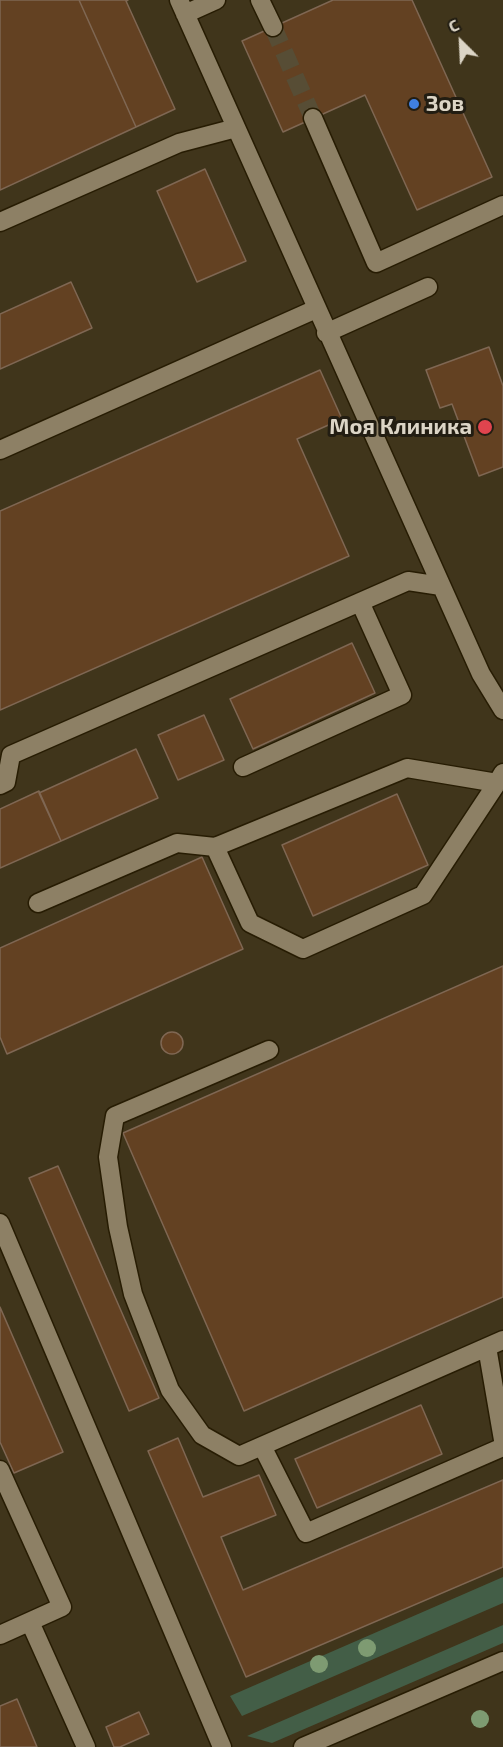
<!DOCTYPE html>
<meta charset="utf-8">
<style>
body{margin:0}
#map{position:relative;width:503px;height:1747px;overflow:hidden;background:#40351b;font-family:"Exo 2",sans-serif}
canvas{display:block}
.north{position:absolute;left:431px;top:12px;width:60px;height:60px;-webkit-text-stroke:4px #221d12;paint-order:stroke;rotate:336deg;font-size:16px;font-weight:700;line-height:24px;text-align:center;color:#dcd5c6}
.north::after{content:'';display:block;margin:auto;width:21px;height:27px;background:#dcd5c6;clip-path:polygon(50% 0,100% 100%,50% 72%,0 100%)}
</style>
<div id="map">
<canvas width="503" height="1747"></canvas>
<div class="north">С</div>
</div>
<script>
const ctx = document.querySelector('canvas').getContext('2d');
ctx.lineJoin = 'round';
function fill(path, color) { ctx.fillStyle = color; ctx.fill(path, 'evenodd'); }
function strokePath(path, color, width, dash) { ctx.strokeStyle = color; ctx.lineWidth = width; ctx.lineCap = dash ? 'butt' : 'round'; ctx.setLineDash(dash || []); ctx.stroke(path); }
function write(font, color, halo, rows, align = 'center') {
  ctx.font = font + ' "Exo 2",sans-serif'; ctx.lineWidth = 6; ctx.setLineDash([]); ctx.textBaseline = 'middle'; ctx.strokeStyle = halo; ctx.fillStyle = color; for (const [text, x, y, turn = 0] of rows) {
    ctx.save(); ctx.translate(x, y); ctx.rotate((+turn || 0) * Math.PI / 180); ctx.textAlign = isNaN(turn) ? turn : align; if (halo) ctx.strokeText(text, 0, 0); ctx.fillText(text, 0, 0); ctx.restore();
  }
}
fill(new Path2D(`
 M 503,1577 L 503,1603 L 242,1716 L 230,1696 Z
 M 503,1625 L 503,1643 L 272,1743 L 247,1736 Z`), '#435e47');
const building = new Path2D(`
 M 0,0 L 79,0 L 136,127 L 0,190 Z
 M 79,0 L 128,0 L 126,1 L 175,109 L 136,127 Z
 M 333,0 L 412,0 L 492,177 L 417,210 L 365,95 L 283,132 L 242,41 Z
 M 205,169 L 246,261 L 197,282 L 157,191 Z
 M 71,282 L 92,328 L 0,369 L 0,314 Z
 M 489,347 L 503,386 L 503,467 L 479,476 L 452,404 L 440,408 L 426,370 Z
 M 320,370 L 342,419 L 297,439 L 349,556 L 0,710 L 0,511 Z
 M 352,643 L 375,693 L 253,749 L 230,699 Z
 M 204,715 L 224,760 L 178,780 L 158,735 Z
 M 136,749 L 158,798 L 61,841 L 39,793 Z
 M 39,791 L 61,841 L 0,868 L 0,809 Z
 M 397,794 L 428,865 L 313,916 L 282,845 Z
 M 202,857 L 243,949 L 7,1054 L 0,1037 L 0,948 Z
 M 503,966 L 503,1297 L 244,1411 L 123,1133 Z
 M161 1043a11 11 0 1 1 22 0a11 11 0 1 1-22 0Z
 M 58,1166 L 159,1398 L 129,1411 L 29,1178 Z
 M 0,1307 L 63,1452 L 14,1473 L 0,1442 Z
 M 421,1405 L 442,1454 L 317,1508 L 295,1459 Z
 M 178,1438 L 203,1497 L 259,1475 L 276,1515 L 221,1537 L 243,1590 L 503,1480 L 503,1567 L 246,1677 L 148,1451 Z
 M 17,1699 L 37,1747 L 0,1747 L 0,1706 Z
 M 139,1712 L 149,1734 L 120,1747 L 114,1747 L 106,1727 Z`);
fill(building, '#634122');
strokePath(building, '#7f6753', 1.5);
strokePath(new Path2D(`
 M 273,27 L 313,118`), '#574d35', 18, [18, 9]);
const minor = new Path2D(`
 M 179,0 L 481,674 L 503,710
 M 260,0 L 273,27
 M 185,14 L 216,0
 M 313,118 L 376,263 L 503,205
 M 0,222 L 179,143 L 236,128
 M 326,333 L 428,287
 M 0,450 L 316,309
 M 243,767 L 402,695 L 360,602
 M 0,785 L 6,782 L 11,755 L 408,581 L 441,586
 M 215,847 L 250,923 L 303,949 L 423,895 L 497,783
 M 38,903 L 177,843 L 215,847 L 407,768 L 497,783 L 503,773
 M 269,1050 L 115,1116 L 108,1157 L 118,1227 L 133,1294 L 170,1390 L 202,1435 L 239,1456 L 503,1340
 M 0,1223 L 222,1747
 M 487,1347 L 503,1440
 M 262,1446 L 306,1533 L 503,1447
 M 0,1470 L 62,1607 L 0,1635
 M 30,1622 L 86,1747
 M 303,1747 L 503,1661`);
strokePath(minor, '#271c03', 21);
strokePath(minor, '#8d8065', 18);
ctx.fillStyle = '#7e9b72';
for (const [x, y] of [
 [367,1648],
 [319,1664],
 [480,1719]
]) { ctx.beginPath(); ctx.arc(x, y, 9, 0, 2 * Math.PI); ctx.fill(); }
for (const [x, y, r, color] of [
 [414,104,6,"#3f7fe0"],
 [485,427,8,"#e0444e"]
]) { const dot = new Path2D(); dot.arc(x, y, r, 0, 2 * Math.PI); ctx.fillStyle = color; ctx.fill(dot); strokePath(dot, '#221d12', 2); }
write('bold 22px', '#dcd5c6', '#221d12', [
 ["Зов",426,104],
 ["Моя Клиника",472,427,"right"]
], 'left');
</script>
